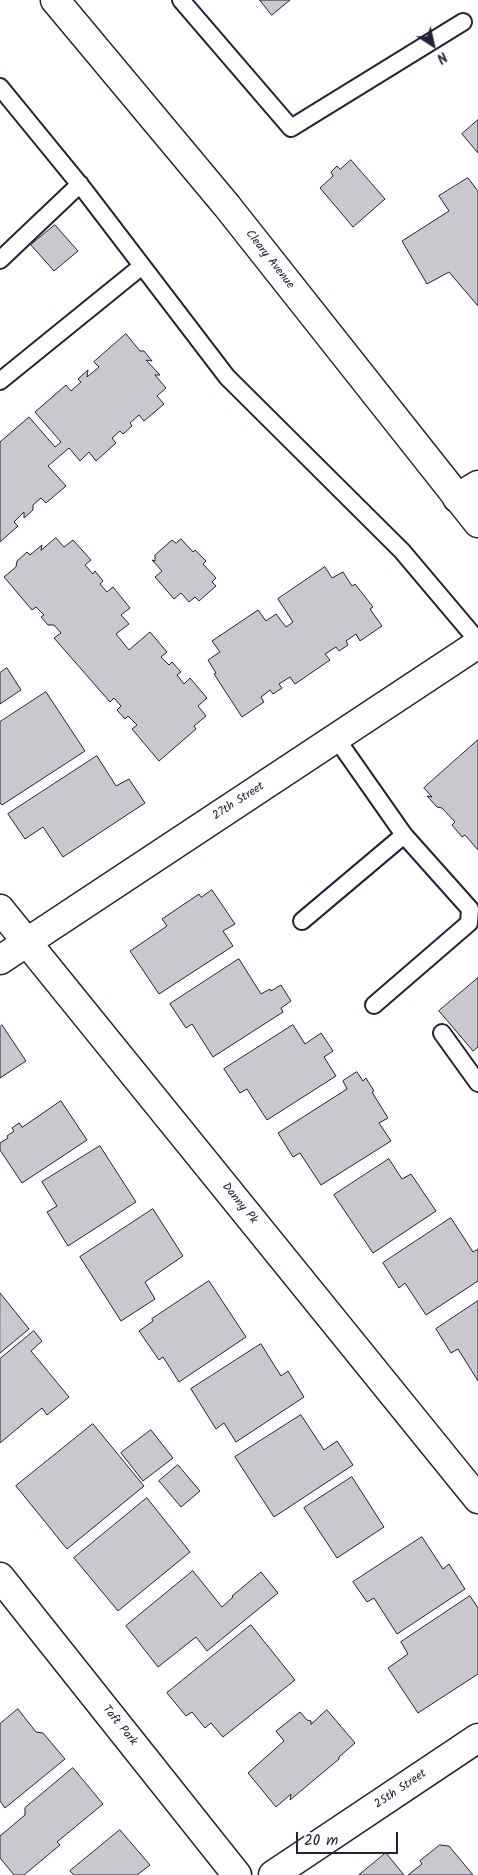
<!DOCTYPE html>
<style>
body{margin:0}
#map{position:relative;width:478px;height:1875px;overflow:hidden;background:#fff;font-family:Kalam,sans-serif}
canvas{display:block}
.north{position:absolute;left:408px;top:20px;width:50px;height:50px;-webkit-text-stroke:4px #fff;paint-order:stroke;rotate:145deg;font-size:14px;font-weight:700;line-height:20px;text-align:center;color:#22223b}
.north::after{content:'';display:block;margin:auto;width:18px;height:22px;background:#22223b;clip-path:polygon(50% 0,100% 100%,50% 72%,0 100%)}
.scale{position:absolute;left:296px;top:1832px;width:102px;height:22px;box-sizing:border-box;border:2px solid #22223b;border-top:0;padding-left:6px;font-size:15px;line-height:18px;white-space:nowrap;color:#22223b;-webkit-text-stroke:4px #fff;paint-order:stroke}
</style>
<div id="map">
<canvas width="478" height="1875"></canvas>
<div class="north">N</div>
<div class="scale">20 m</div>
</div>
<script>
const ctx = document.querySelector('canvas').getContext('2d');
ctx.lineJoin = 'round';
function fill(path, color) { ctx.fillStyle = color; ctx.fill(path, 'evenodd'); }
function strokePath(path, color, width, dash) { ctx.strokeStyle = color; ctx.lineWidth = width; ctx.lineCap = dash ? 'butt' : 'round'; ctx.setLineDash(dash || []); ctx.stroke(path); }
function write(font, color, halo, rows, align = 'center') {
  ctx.font = font + ' Kalam,sans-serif'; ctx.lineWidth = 4; ctx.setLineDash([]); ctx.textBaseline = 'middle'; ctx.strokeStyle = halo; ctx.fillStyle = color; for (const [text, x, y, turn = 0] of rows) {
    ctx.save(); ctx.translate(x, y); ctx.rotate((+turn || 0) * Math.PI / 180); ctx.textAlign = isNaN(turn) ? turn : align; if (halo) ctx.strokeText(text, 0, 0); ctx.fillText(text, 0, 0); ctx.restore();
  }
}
const building = new Path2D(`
 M 260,0 L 290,0 L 272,15 Z
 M 478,120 L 478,153 L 462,134 Z
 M 351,160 L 385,199 L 353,227 L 320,188 L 333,176 L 331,172 L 337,166 L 340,169 Z
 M 468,178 L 478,191 L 478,306 L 449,272 L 427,284 L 402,241 L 449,211 L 439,196 Z
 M 55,225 L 78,251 L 54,271 L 31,245 Z
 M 126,334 L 140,351 L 144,351 L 152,361 L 146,360 L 160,375 L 155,375 L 166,388 L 157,396 L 164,404 L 144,421 L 139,415 L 130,423 L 132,426 L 123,434 L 120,431 L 112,438 L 116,443 L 96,461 L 89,452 L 80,461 L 69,448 L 48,466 L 66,486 L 46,503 L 41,498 L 33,505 L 33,510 L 24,518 L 24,512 L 14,522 L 18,526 L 0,542 L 0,442 L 29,417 L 55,447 L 61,442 L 35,412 L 66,385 L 71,391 L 81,382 L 78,379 L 88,370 L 87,377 L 99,367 L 94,362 Z
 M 56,538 L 64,547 L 73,540 L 91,560 L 85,565 L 93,574 L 95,571 L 103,581 L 100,584 L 107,592 L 113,587 L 130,608 L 121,615 L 129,624 L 116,634 L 129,650 L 150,632 L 167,652 L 161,657 L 169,665 L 172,662 L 181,672 L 177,675 L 184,684 L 190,678 L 207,698 L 198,706 L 206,716 L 194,726 L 196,729 L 159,761 L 132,729 L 137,725 L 128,716 L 125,719 L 117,710 L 121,706 L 114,698 L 110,702 L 54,638 L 61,633 L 54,625 L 48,625 L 41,617 L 44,615 L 36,607 L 32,610 L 4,577 L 16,567 L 17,561 L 27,552 L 30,555 L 42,545 L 41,550 Z
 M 181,539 L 193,552 L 195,550 L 206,561 L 203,564 L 216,578 L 212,582 L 216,586 L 199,601 L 195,597 L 189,602 L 181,593 L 174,599 L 155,577 L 162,571 L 152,560 L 155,561 L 155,555 L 172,540 L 176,543 Z
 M 325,567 L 332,578 L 343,572 L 352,586 L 355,584 L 373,607 L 370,609 L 382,626 L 360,641 L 356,634 L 346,641 L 348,645 L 339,651 L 336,647 L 325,654 L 330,660 L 295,684 L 290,677 L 279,684 L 282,688 L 273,694 L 270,690 L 261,697 L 264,702 L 242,717 L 214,674 L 216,673 L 208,660 L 220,652 L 212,641 L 258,610 L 266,621 L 276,614 L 286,627 L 293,622 L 278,599 Z
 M 7,668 L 21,690 L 0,704 L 0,673 Z
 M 46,692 L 85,751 L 2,805 L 0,803 L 0,722 Z
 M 478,740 L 478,850 L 465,835 L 462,837 L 452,825 L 455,822 L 442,808 L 437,807 L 427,796 L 432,797 L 424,788 Z
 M 97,756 L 116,786 L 129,779 L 145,803 L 63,857 L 43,827 L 25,839 L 8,814 Z
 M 212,890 L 235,924 L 223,931 L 233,946 L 159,994 L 130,951 L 167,926 L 162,919 L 199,894 L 201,897 Z
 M 239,959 L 261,994 L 270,989 L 271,991 L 281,985 L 291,1001 L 281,1008 L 283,1012 L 213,1057 L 192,1024 L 186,1028 L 170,1004 Z
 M 478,978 L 478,1047 L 473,1051 L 439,1011 Z
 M 2,1025 L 26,1061 L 0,1078 L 0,1027 Z
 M 293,1025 L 305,1044 L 321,1033 L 333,1051 L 324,1057 L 336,1076 L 267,1120 L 247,1089 L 240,1093 L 224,1069 Z
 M 357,1072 L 363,1081 L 366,1078 L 374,1091 L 372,1092 L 388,1118 L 379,1123 L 391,1141 L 321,1185 L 300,1153 L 293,1157 L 278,1133 L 347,1089 L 343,1081 Z
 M 61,1101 L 87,1140 L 22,1183 L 0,1150 L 0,1143 L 8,1138 L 7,1136 L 14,1131 L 12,1128 L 19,1123 L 22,1127 Z
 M 100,1146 L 136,1202 L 68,1246 L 47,1212 L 57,1206 L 42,1182 Z
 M 389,1159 L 402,1179 L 411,1174 L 436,1211 L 373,1253 L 334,1195 Z
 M 153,1209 L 183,1256 L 145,1282 L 155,1299 L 121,1321 L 80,1257 Z
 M 451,1218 L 473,1252 L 478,1249 L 478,1281 L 426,1315 L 405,1283 L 399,1288 L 383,1263 Z
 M 209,1281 L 246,1337 L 179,1382 L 163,1357 L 159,1360 L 139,1331 L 153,1321 L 152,1319 Z
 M 0,1293 L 29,1329 L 0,1353 Z
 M 478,1301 L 478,1381 L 458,1349 L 451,1353 L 436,1329 Z
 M 34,1331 L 42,1341 L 31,1351 L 69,1397 L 47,1415 L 42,1408 L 0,1443 L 0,1359 Z
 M 261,1344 L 281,1376 L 288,1371 L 304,1397 L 236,1442 L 224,1423 L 216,1429 L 191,1389 Z
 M 301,1415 L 324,1450 L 337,1441 L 353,1465 L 274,1517 L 235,1457 Z
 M 93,1424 L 144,1486 L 67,1549 L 16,1486 Z
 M 151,1430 L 173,1458 L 143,1481 L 121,1453 Z
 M 178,1465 L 200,1491 L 181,1507 L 159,1481 Z
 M 352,1477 L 384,1527 L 337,1558 L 304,1508 Z
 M 147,1498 L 190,1552 L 118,1611 L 74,1558 Z
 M 422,1537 L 443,1569 L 449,1564 L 465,1589 L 397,1634 L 374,1598 L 367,1602 L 353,1582 Z
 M 193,1571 L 222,1607 L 233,1597 L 232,1596 L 261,1572 L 278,1593 L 207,1651 L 196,1637 L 158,1667 L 126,1626 Z
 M 470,1596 L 478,1608 L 478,1674 L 418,1713 L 388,1668 L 408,1654 L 401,1642 Z
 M 251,1625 L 295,1680 L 223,1737 L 211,1723 L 205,1728 L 192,1712 L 186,1716 L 167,1693 Z
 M 18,1709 L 36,1732 L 43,1733 L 65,1759 L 5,1808 L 0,1801 L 0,1724 Z
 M 327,1710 L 355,1743 L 339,1757 L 339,1759 L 290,1800 L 291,1794 L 276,1807 L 248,1773 L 284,1741 L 276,1731 L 300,1712 L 307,1720 L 311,1721 L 311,1724 Z
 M 73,1768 L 103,1804 L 57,1842 L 60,1845 L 24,1875 L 14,1875 L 0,1858 L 0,1836 L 25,1815 L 25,1808 Z
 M 120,1830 L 150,1865 L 137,1875 L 74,1875 L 70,1871 Z
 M 440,1845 L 449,1846 L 473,1875 L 408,1875 L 422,1864 L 420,1861 Z
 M 386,1853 L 404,1875 L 359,1875 Z`);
fill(building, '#c8c8cf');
strokePath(building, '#22223b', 1);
const lane = new Path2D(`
 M 181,0 L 291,128 L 463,22
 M 0,87 L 85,191 L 227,377 L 402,551 L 478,641
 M 0,260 L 80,184
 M 0,381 L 142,266
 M 336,738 L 404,835 L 470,909 L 469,923 L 374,1005
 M 302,921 L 404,835
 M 442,1033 L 478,1083`);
const street = new Path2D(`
 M 457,498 L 478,485
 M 0,909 L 478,1499
 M 0,960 L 478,644
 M 0,1577 L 237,1875
 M 273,1875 L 478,1738`);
const secondary = new Path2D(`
 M 55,0 L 227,206 L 478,523`);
strokePath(lane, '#22223b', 20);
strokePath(street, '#22223b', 31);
strokePath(secondary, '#22223b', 31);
strokePath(lane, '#fff', 16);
strokePath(street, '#fff', 28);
strokePath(secondary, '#fff', 28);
write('12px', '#22223b', '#fff', [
 ["Cleary Avenue",269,260,52],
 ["27th Street",239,802,-33],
 ["Danny Pk",239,1204,51],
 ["Taft Park",119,1726,51],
 ["25th Street",401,1790,-34]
]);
</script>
